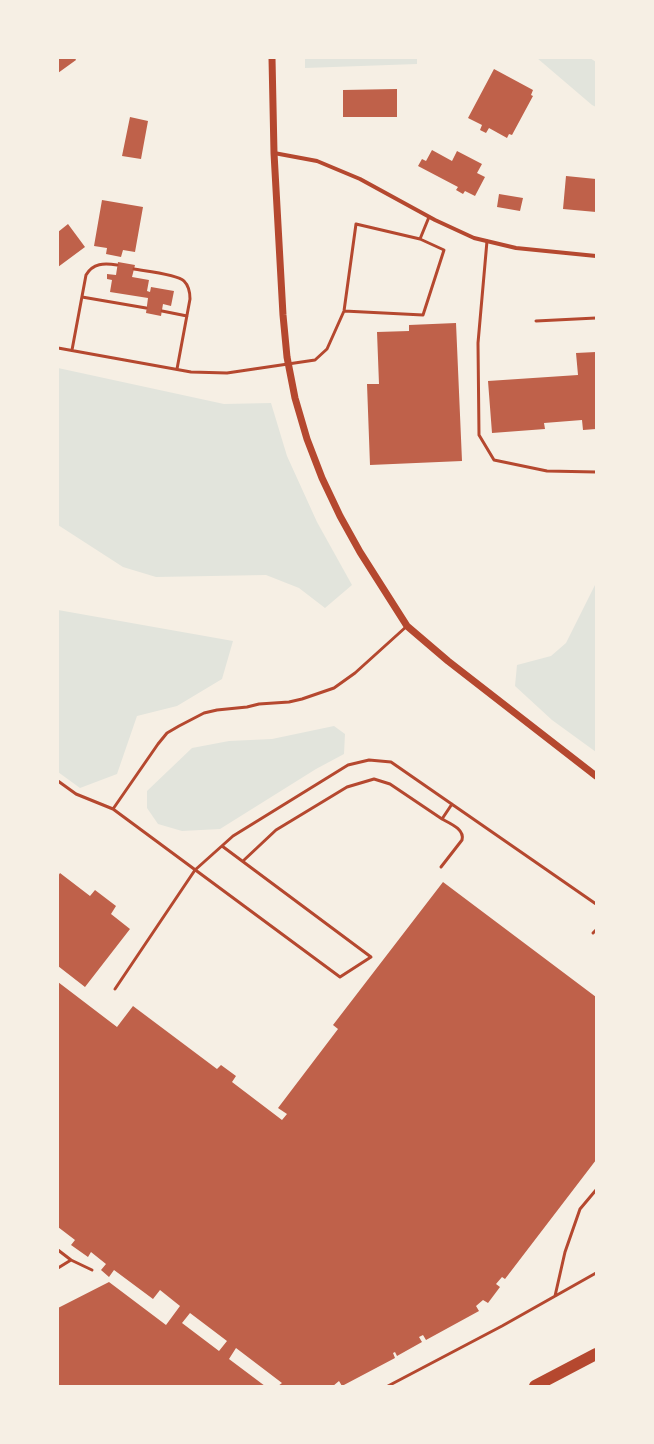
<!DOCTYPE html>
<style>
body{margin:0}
#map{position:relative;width:654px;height:1444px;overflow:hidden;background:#f6efe4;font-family:"Sofia Sans Condensed",sans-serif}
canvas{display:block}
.frame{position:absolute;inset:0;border:59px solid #f6efe4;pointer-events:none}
</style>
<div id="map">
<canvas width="654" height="1444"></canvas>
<div class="frame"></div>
</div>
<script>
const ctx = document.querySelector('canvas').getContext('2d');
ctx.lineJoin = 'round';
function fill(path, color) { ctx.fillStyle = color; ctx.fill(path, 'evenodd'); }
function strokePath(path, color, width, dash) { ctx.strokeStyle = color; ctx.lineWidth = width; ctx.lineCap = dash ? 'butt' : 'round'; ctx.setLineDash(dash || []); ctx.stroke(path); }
fill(new Path2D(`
 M 305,58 L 417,58 L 417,64 L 305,68 Z
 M 537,58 L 590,58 L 596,62 L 596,107 L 592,105 Z
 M 58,368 L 224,404 L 271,403 L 287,456 L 317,522 L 352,585 L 325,608 L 299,588 L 266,575 L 156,577 L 123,567 L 58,525 Z
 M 596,583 L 596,752 L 552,720 L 515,686 L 517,665 L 551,656 L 566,643 Z
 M 58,610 L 233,641 L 222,679 L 177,706 L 137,716 L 117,774 L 80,788 L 58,772 Z
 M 334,726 L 345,734 L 344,754 L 316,769 L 220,829 L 182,831 L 158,824 L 147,808 L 147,791 L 192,748 L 229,741 L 272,739 Z`), '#e2e4dc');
fill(new Path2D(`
 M 58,58 L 75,58 L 76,60 L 58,73 Z
 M 494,69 L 533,90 L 531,95 L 533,96 L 512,135 L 509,134 L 507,138 L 489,128 L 486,133 L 480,130 L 482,125 L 468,118 Z
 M 397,89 L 397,117 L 343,117 L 343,90 Z
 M 130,117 L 148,121 L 141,159 L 122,156 Z
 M 432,150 L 452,161 L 457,151 L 482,164 L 477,173 L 485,177 L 475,196 L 465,191 L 463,194 L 456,190 L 458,187 L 418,166 L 422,159 L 426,161 Z
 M 566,176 L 596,179 L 596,212 L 563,209 Z
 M 499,194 L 523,198 L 520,211 L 497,207 Z
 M 102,200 L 143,207 L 135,252 L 123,250 L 121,257 L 106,254 L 107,248 L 94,246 Z
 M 68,224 L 85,247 L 58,267 L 58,232 Z
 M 118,262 L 135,265 L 132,277 L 149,280 L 147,291 L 150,292 L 151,287 L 174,291 L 171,306 L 163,304 L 161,316 L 146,313 L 148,298 L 110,292 L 112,280 L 107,279 L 107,274 L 116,275 Z
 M 456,323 L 462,461 L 370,465 L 367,384 L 379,384 L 377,332 L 409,331 L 409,325 Z
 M 596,352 L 596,429 L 583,430 L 582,420 L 544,423 L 545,429 L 492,433 L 488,381 L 578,375 L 576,353 Z
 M 60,873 L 90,896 L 95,890 L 116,906 L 111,914 L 130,929 L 85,987 L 58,966 L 58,876 Z
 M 443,882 L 596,997 L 596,1160 L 505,1279 L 502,1277 L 496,1284 L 500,1287 L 488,1303 L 483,1300 L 476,1306 L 479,1311 L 426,1340 L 423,1335 L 419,1337 L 422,1342 L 397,1356 L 395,1352 L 393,1353 L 395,1358 L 342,1386 L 339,1381 L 333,1386 L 278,1386 L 282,1383 L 236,1348 L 229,1359 L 265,1386 L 58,1386 L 58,1308 L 109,1282 L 166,1325 L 180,1306 L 160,1290 L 153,1299 L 114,1270 L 109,1277 L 101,1270 L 106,1264 L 91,1252 L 88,1257 L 71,1245 L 75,1240 L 58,1227 L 58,982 L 117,1027 L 133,1006 L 217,1069 L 221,1065 L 236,1076 L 232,1082 L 282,1120 L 287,1114 L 278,1108 L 338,1029 L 333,1025 ZM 190,1313 L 227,1341 L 219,1351 L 182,1323 Z`), '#bf614a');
strokePath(new Path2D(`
 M 487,241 L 478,343 L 479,435 L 494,460 L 547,471 L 596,472
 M 134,269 C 145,271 177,274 184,281 C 189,286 190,293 190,299 L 177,369
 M 82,297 L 146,308
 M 162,311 L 187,316
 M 344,311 L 423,315 L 444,250 L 420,239
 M 536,321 L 596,318
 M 58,348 L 191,372 L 227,373 L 315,360 L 327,349 L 344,311 L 356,224 L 420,239 L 429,217
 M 72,350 L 86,275 C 93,263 104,263 117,265
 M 58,781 L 76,794 L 113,809 L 340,977 L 371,957 L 222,846
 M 113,809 L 158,744 L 167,733 L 179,726 L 204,713 L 217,710 L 247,707 L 259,704 L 289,702 L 302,699 L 334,688 L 355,673 L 407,626
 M 243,861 L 276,830 L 347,787 L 374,779 L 390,784 L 442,819 L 452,804
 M 441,867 L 462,840 C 465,829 449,823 442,819
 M 593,933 L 596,930
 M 115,989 L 195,870 L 233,836 L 348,765 L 369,760 L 391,762 L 596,904
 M 58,1250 L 71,1260
 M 58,1268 L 71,1260 L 92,1270
 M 555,1296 L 565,1252 L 580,1209 L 596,1190
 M 388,1386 L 502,1326 L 596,1273`), '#b5482f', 3);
strokePath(new Path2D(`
 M 274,153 L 317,161 L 360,179 L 435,220 L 474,238 L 516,248 L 596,256`), '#b5482f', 4);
strokePath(new Path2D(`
 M 272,58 L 274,153 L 283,315 L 287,357 L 295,398 L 307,439 L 322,478 L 340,516 L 360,552 L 407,626 L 448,661 L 596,776`), '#b5482f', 7);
strokePath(new Path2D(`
 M 535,1386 L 596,1354`), '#b5482f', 12);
</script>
